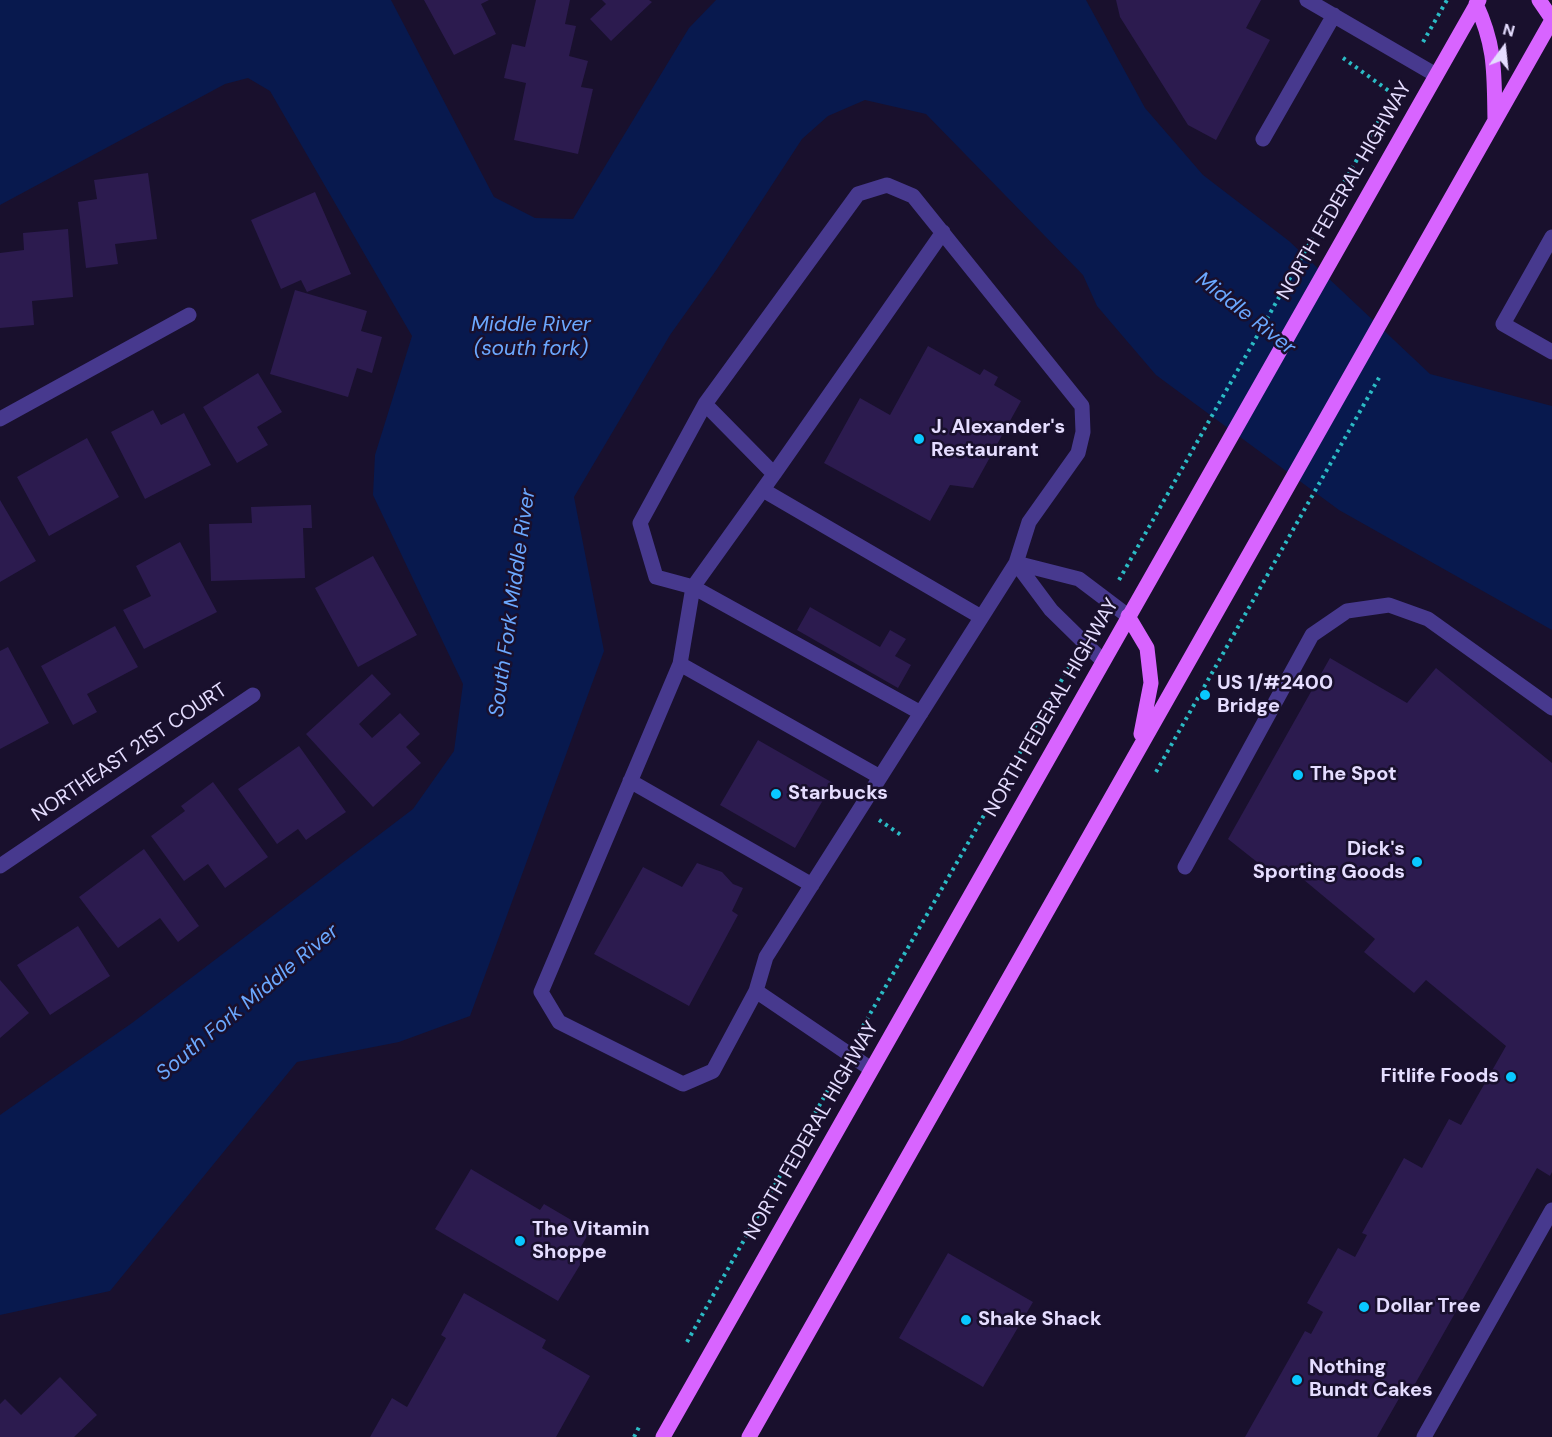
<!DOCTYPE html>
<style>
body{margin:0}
#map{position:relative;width:1552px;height:1437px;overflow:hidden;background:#19102d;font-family:"DM Sans",sans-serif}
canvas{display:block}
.north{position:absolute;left:1474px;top:18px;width:60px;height:60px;-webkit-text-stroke:4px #19102d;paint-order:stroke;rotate:15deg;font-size:16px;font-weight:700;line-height:24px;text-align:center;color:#e5ddff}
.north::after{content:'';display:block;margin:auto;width:21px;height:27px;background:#e5ddff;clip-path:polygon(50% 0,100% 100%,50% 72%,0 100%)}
</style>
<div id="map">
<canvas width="1552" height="1437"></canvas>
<div class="north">N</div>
</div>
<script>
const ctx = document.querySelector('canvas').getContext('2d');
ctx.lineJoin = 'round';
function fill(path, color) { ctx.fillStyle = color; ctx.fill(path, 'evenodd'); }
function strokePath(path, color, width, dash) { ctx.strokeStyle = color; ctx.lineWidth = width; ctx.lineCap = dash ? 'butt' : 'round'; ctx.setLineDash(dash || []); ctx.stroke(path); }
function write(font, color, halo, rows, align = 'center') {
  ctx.font = font + ' "DM Sans",sans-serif'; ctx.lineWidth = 5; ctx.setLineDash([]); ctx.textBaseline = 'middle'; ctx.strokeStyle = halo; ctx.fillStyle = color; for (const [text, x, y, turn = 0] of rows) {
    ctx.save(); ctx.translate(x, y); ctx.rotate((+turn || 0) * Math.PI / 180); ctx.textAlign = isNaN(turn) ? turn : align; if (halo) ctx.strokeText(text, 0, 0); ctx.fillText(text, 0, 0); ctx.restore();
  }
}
fill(new Path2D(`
 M 0,0 L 391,0 L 494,197 L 535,218 L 573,219 L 689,28 L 716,0 L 1086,0 L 1145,108 L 1203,175 L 1289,241 L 1430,374 L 1552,406 L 1552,630 L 1339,510 L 1156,375 L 1097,306 L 1083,275 L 926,114 L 865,100 L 828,116 L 802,139 L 717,269 L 670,335 L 574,497 L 604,651 L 470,1016 L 399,1042 L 297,1062 L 110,1291 L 0,1315 L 0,1115 L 132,1023 L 413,809 L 454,751 L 463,684 L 373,495 L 375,455 L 412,336 L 270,91 L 248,78 L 225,84 L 0,205 Z`), '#08194e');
fill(new Path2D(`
 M 424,0 L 489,0 L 481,4 L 496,34 L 454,55 Z
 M 536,0 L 570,0 L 565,24 L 576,26 L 569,56 L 588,61 L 581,87 L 593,89 L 578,154 L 514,140 L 526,83 L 504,78 L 512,44 L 525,47 Z
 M 602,0 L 649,0 L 652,2 L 611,41 L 590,19 L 606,4 Z
 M 1116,0 L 1261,0 L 1246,28 L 1270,40 L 1216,140 L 1188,125 L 1120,17 Z
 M 148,173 L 157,239 L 115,244 L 118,264 L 86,268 L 78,202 L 97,199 L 94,180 Z
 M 315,192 L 351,274 L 307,292 L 301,280 L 281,289 L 251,220 Z
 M 68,229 L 73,297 L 32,301 L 34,325 L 0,328 L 0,253 L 24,250 L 23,233 Z
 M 295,290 L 367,311 L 361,331 L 382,337 L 372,373 L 357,368 L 348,397 L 270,374 Z
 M 928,346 L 980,375 L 984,369 L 998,377 L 994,385 L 1021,401 L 973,488 L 950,485 L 930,521 L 824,463 L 860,398 L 890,415 Z
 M 258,373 L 282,412 L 257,427 L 268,445 L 237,463 L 203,407 Z
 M 153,410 L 161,425 L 184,413 L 211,465 L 145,499 L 111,432 Z
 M 87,438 L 119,497 L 49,536 L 17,477 Z
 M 0,500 L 36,561 L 0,582 Z
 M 311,505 L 312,528 L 303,528 L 305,578 L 211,581 L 209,524 L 252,523 L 251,507 Z
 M 180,542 L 217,612 L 144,649 L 123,610 L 151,596 L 136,566 Z
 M 373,556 L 417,635 L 358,667 L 315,588 Z
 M 810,607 L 880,647 L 890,630 L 906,639 L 895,656 L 911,665 L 898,688 L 797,630 Z
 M 115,626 L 138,667 L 87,694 L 97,712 L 73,725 L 41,666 Z
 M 8,647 L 49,723 L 0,749 L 0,651 Z
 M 1330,658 L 1407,703 L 1436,668 L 1552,763 L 1552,1172 L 1550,1176 L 1537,1168 L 1411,1391 L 1405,1388 L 1377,1437 L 1245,1437 L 1305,1331 L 1311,1334 L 1323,1312 L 1307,1303 L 1338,1248 L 1355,1257 L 1367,1235 L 1362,1233 L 1404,1158 L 1422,1168 L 1449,1119 L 1461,1125 L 1506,1046 L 1426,980 L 1414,993 L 1364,952 L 1375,939 L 1286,865 L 1276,877 L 1228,839 Z
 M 372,674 L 391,694 L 359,724 L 372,738 L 400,713 L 420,734 L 406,747 L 421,763 L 373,807 L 306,734 Z
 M 758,740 L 833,783 L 795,848 L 720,805 Z
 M 299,746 L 346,812 L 306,840 L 298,829 L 277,844 L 238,789 Z
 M 213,782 L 268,857 L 225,888 L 208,864 L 184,881 L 151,836 L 185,811 L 181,806 Z
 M 144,849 L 199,926 L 178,942 L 160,918 L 118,948 L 79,897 Z
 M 697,863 L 722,872 L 733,884 L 743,888 L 732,911 L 738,915 L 689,1006 L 594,954 L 643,867 L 682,887 Z
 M 78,926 L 110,976 L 50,1015 L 17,965 Z
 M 0,980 L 29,1013 L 0,1038 Z
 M 471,1169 L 540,1210 L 544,1204 L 590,1231 L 579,1250 L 580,1265 L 558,1301 L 435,1229 Z
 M 948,1253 L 1033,1302 L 983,1387 L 899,1338 Z
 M 464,1293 L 546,1340 L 542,1348 L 590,1376 L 556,1437 L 370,1437 L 392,1398 L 407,1407 L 446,1338 L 441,1335 Z
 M 60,1377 L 97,1415 L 74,1437 L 0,1437 L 0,1404 L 5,1399 L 21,1415 Z`), '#2c1b4f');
strokePath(new Path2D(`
 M 1423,42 L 1447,0
 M 1343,58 L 1389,91
 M 1119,580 L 1402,80
 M 1156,772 L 1380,376
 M 879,820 L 901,835
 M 859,1033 L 1072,662
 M 687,1342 L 837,1074
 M 634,1437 L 639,1427`), '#2bbbc5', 4, [3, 4.5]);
strokePath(new Path2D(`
 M 1307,0 L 1436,75
 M 1263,139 L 1334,15
 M 1552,237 L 1503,324 L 1552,352
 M 705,404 L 640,523 L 656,577 L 693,587 L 921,713
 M 0,419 L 189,315
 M 763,490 L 981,617
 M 1016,563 L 1051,610 L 1103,661
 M 1016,563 L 1079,579 L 1128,616
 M 680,664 L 880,777
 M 630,781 L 812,885
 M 0,866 L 253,695
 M 1185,867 L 1312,635 L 1347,611 L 1389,605 L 1428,619 L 1552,708
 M 756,991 L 713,1071 L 683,1084 L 559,1022 L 541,992 L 680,664 L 693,587 L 774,474
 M 871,1069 L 756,991 L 766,957 L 1016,563 L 1029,522 L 1078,453 L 1083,432 L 1082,406 L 913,196 L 887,185 L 858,194 L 705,404 L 774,474 L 943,232
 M 1424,1437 L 1552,1210`), '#47398e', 15);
strokePath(new Path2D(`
 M 1539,0 L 1552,19
 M 1476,4 C 1496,47 1494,74 1495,120
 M 1128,616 L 1147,648 L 1151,683 L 1141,734
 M 663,1437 L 1479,0
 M 749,1437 L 1552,20`), '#d864ff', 15);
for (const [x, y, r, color] of [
 [919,439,6,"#09c8ff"],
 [1205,695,6,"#09c8ff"],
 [1298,775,6,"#09c8ff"],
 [776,794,6,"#09c8ff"],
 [1417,862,6,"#09c8ff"],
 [1511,1077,6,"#09c8ff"],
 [520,1241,6,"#09c8ff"],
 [1364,1307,6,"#09c8ff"],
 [966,1320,6,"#09c8ff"],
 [1297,1380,6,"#09c8ff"]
]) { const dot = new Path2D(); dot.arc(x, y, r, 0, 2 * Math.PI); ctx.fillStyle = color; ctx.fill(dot); strokePath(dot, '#19102d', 2); }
write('20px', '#e5ddff', '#19102d', [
 ["NORTH FEDERAL HIGHWAY",1345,191,-60],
 ["NORTH FEDERAL HIGHWAY",1052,708,-60],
 ["NORTHEAST 21ST COURT",130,753,-34],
 ["NORTH FEDERAL HIGHWAY",812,1131,-60]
]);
write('bold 20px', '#e5ddff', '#19102d', [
 ["J. Alexander's",931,428],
 ["Restaurant",931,451],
 ["US 1/#2400",1217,684],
 ["Bridge",1217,707],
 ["The Spot",1310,775],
 ["Starbucks",788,794],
 ["Dick's",1405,850,"right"],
 ["Sporting Goods",1405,873,"right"],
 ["Fitlife Foods",1499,1077,"right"],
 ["The Vitamin",532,1230],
 ["Shoppe",532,1253],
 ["Dollar Tree",1376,1307],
 ["Shake Shack",978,1320],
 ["Nothing",1309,1368],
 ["Bundt Cakes",1309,1391]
], 'left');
write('italic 21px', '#6ba8ff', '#19102d', [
 ["Middle River",1245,314,38],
 ["Middle River",531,325],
 ["(south fork)",531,349],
 ["South Fork Middle River",513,603,-82],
 ["South Fork Middle River",248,1003,-40]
]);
</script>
